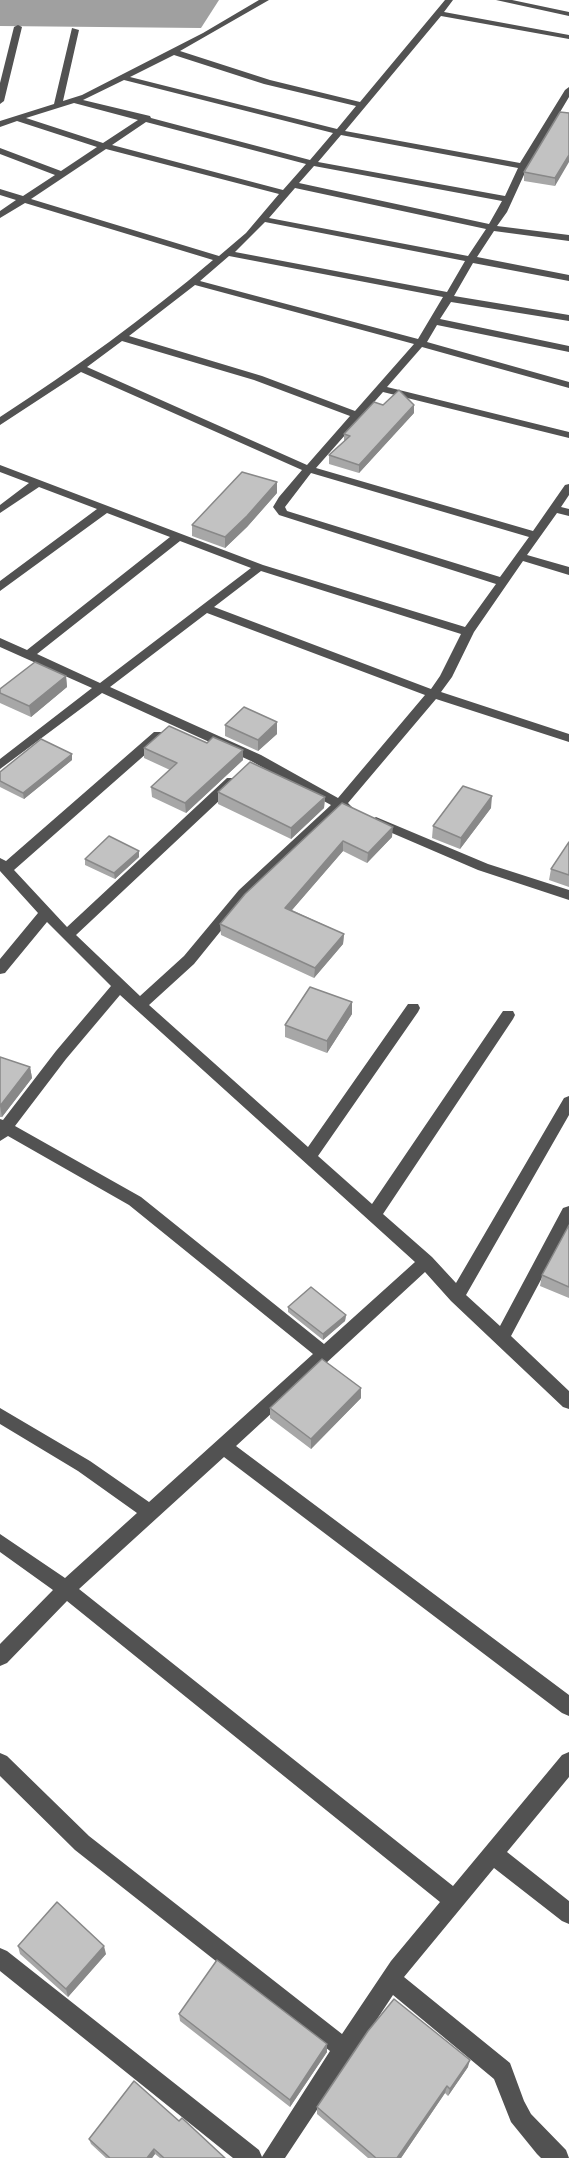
<!DOCTYPE html>
<style>
body{margin:0}
canvas{display:block;background:#fff}
</style>
<canvas width="569" height="2158"></canvas>
<script>
const ctx = document.querySelector('canvas').getContext('2d');
ctx.lineJoin = 'round';
function fill(path, color) { ctx.fillStyle = color; ctx.fill(path, 'evenodd'); }
function strokePath(path, color, width, dash) { ctx.strokeStyle = color; ctx.lineWidth = width; ctx.lineCap = dash ? 'butt' : 'round'; ctx.setLineDash(dash || []); ctx.stroke(path); }
fill(new Path2D(`
 M 0,0 L 219,0 L 201,28 L 0,26 Z`), '#a0a0a0');
fill(new Path2D(`
 M 259,0 L 269,0 L 180,51 L 270,80 L 360,102 L 445,0 L 453,0 L 444,12 L 569,35 L 569,39 L 441,16 L 345,131 L 520,163 L 565,90 L 569,87 L 569,97 L 528,166 L 507,212 L 497,226 L 569,235 L 569,241 L 494,231 L 477,257 L 569,275 L 569,281 L 473,263 L 454,296 L 569,315 L 569,321 L 451,302 L 440,319 L 569,346 L 569,352 L 437,325 L 427,342 L 569,382 L 569,388 L 422,347 L 387,387 L 569,432 L 569,438 L 383,392 L 316,468 L 533,531 L 565,485 L 569,484 L 569,495 L 561,507 L 569,509 L 569,516 L 557,513 L 527,555 L 569,567 L 569,575 L 523,561 L 474,632 L 452,677 L 441,692 L 569,734 L 569,742 L 436,699 L 348,803 L 353,808 L 351,811 L 341,811 L 249,896 L 194,964 L 149,1005 L 308,1147 L 408,1004 L 418,1004 L 420,1008 L 418,1012 L 318,1156 L 372,1204 L 503,1011 L 513,1011 L 515,1015 L 513,1019 L 383,1214 L 432,1257 L 456,1283 L 564,1098 L 569,1096 L 569,1115 L 466,1295 L 500,1326 L 563,1208 L 569,1206 L 569,1227 L 511,1336 L 569,1391 L 569,1409 L 563,1407 L 451,1301 L 425,1272 L 236,1446 L 569,1695 L 569,1716 L 562,1713 L 224,1457 L 79,1589 L 453,1886 L 562,1755 L 569,1752 L 569,1777 L 507,1852 L 569,1901 L 569,1924 L 562,1921 L 494,1868 L 404,1977 L 510,2063 L 524,2101 L 531,2114 L 566,2150 L 569,2158 L 541,2158 L 537,2154 L 511,2122 L 494,2079 L 393,1995 L 285,2158 L 233,2158 L 0,1971 L 0,1948 L 7,1951 L 259,2150 L 262,2157 L 330,2051 L 75,1850 L 0,1776 L 0,1753 L 7,1756 L 89,1836 L 342,2034 L 391,1961 L 440,1902 L 67,1601 L 7,1663 L 0,1666 L 0,1644 L 53,1590 L 0,1552 L 0,1534 L 65,1578 L 137,1513 L 78,1471 L 0,1424 L 0,1408 L 90,1461 L 149,1502 L 313,1354 L 129,1205 L 8,1136 L 0,1141 L 0,1119 L 3,1120 L 56,1051 L 111,986 L 47,922 L 5,973 L 0,974 L 0,959 L 38,913 L 0,871 L 0,858 L 6,861 L 154,732 L 164,732 L 165,735 L 164,738 L 14,870 L 67,927 L 227,778 L 237,778 L 239,781 L 237,784 L 76,935 L 140,996 L 184,956 L 239,890 L 331,805 L 251,761 L 102,693 L 0,769 L 0,759 L 92,688 L 0,647 L 0,638 L 27,650 L 170,537 L 107,513 L 0,591 L 0,581 L 97,509 L 39,487 L 0,513 L 0,505 L 29,483 L 0,472 L 0,465 L 263,565 L 465,627 L 496,584 L 279,515 L 273,507 L 279,497 L 302,470 L 81,372 L 0,425 L 0,417 C 74,369 146,317 213,260 L 25,203 L 0,218 L 0,211 L 16,200 L 0,195 L 0,189 L 23,196 L 55,175 L 0,154 L 0,148 L 61,171 L 97,147 L 17,121 L 0,127 L 0,121 L 54,104 L 72,28 L 79,30 L 63,101 L 82,95 L 203,33 ZM 174,55 L 264,84 L 356,106 L 337,129 L 130,77 ZM 124,80 L 333,133 L 310,160 L 151,118 L 150,116 L 83,100 ZM 74,103 L 138,120 L 103,143 L 26,118 ZM 146,122 L 306,164 L 283,190 L 112,145 ZM 341,135 L 518,168 L 505,196 L 318,162 ZM 106,149 L 279,194 L 246,233 L 219,256 L 31,199 ZM 314,166 L 502,201 L 489,224 L 299,183 ZM 295,188 L 486,229 L 468,256 L 269,218 ZM 265,222 L 465,261 L 447,292 L 235,252 ZM 229,256 L 443,297 L 418,339 L 200,281 ZM 195,285 L 414,344 L 355,411 L 262,376 L 129,336 ZM 122,341 L 254,380 L 350,416 L 307,465 L 87,367 ZM 311,473 L 529,537 L 500,577 L 287,511 L 285,507 ZM 180,541 L 251,568 L 100,683 L 37,654 ZM 261,571 L 461,634 L 440,676 L 431,689 L 214,607 ZM 207,613 L 425,695 L 338,798 L 261,755 L 110,687 ZM 120,995 L 415,1262 L 324,1344 L 141,1197 L 15,1126 L 66,1059 Z
 M 496,0 L 512,0 L 569,12 L 569,16 Z
 M 18,25 L 22,27 L 4,101 L 0,104 L 0,83 L 14,27 Z
 M 376,817 L 488,864 L 569,890 L 569,900 L 478,870 L 371,824 L 369,821 Z`), '#525252');
fill(new Path2D(`
 M 569,113 L 555,186 L 524,181 L 524,172 Z
 M 414,413 L 359,473 L 329,464 L 329,455 L 344,442 L 344,434 Z
 M 277,493 L 247,527 L 225,548 L 192,536 L 192,525 Z
 M 66,676 L 67,687 L 31,717 L 0,703 L 0,689 Z
 M 225,725 L 277,734 L 258,751 L 225,736 Z
 M 207,743 L 243,750 L 243,760 L 186,813 L 152,797 L 151,787 L 170,770 L 144,758 L 144,748 Z
 M 72,760 L 24,799 L 0,787 L 0,772 Z
 M 218,792 L 325,797 L 324,808 L 291,839 L 218,804 Z
 M 342,803 L 392,837 L 367,863 L 343,851 L 292,910 L 344,934 L 343,944 L 314,978 L 221,935 L 220,924 Z
 M 491,808 L 460,849 L 432,838 L 433,826 Z
 M 569,842 L 569,887 L 549,880 L 551,869 Z
 M 139,851 L 139,857 L 115,879 L 85,865 L 85,859 Z
 M 352,1002 L 352,1014 L 327,1053 L 285,1037 L 285,1025 Z
 M 0,1057 L 30,1067 L 32,1078 L 2,1117 L 0,1117 Z
 M 569,1225 L 569,1298 L 540,1286 L 542,1275 Z
 M 288,1307 L 346,1315 L 345,1321 L 323,1340 L 288,1312 Z
 M 361,1388 L 361,1398 L 311,1449 L 270,1418 L 270,1408 Z
 M 18,1946 L 106,1954 L 68,1997 L 20,1954 Z
 M 179,2014 L 327,2044 L 327,2052 L 290,2107 L 180,2021 Z
 M 468,2067 L 448,2096 L 445,2093 L 401,2158 L 368,2158 L 317,2114 L 317,2107 Z
 M 179,2121 L 225,2158 L 160,2158 L 155,2154 L 152,2158 L 106,2158 L 91,2144 L 89,2139 Z`), '#a7a7a7');
fill(new Path2D(`
 M 569,155 L 569,162 L 555,186 L 555,178 Z
 M 414,405 L 414,413 L 359,473 L 359,465 Z
 M 277,482 L 277,493 L 247,527 L 225,548 L 225,537 Z
 M 66,676 L 67,687 L 31,717 L 29,706 Z
 M 277,722 L 277,734 L 258,751 L 258,740 Z
 M 243,750 L 243,760 L 186,813 L 185,803 Z
 M 72,754 L 72,760 L 24,799 L 23,793 Z
 M 492,796 L 491,808 L 460,849 L 461,838 Z
 M 325,797 L 324,808 L 291,839 L 291,828 Z
 M 393,827 L 392,837 L 367,863 L 368,853 Z
 M 343,841 L 343,851 L 285,918 L 285,908 Z
 M 139,851 L 139,857 L 115,879 L 114,873 Z
 M 344,934 L 343,944 L 314,978 L 315,968 Z
 M 352,1002 L 352,1014 L 327,1053 L 327,1041 Z
 M 30,1067 L 32,1078 L 2,1117 L 0,1106 Z
 M 346,1315 L 345,1321 L 323,1340 L 323,1334 Z
 M 361,1388 L 361,1398 L 311,1449 L 311,1439 Z
 M 104,1946 L 106,1954 L 68,1997 L 66,1989 Z
 M 327,2044 L 327,2052 L 290,2107 L 290,2100 Z
 M 470,2060 L 468,2067 L 448,2096 L 450,2089 Z
 M 447,2086 L 445,2093 L 401,2158 L 397,2158 Z
 M 154,2149 L 155,2154 L 152,2158 L 147,2158 Z`), '#888');
const building = new Path2D(`
 M 560,112 L 569,113 L 569,155 L 555,178 L 524,172 Z
 M 399,390 L 414,405 L 359,465 L 329,455 L 350,436 L 344,434 L 374,402 L 383,405 Z
 M 242,472 L 277,482 L 247,516 L 225,537 L 192,525 Z
 M 35,662 L 66,676 L 29,706 L 0,693 L 0,689 Z
 M 244,707 L 277,722 L 258,740 L 225,725 Z
 M 169,726 L 207,743 L 213,737 L 243,750 L 185,803 L 151,787 L 177,763 L 144,748 Z
 M 41,739 L 72,754 L 23,793 L 0,781 L 0,772 Z
 M 250,762 L 325,797 L 291,828 L 218,792 Z
 M 463,786 L 492,796 L 461,838 L 433,826 Z
 M 342,803 L 393,827 L 368,853 L 343,841 L 285,908 L 344,934 L 315,968 L 220,924 L 245,894 Z
 M 109,836 L 139,851 L 114,873 L 85,859 Z
 M 569,842 L 569,875 L 551,869 Z
 M 310,987 L 352,1002 L 327,1041 L 285,1025 Z
 M 0,1057 L 30,1067 L 0,1106 Z
 M 569,1225 L 569,1287 L 542,1275 Z
 M 311,1287 L 346,1315 L 323,1334 L 288,1307 Z
 M 322,1359 L 361,1388 L 311,1439 L 270,1408 Z
 M 57,1902 L 104,1946 L 66,1989 L 18,1946 Z
 M 217,1960 L 327,2044 L 290,2100 L 179,2014 Z
 M 394,1999 L 470,2060 L 450,2089 L 447,2086 L 397,2158 L 376,2158 L 317,2107 L 368,2031 Z
 M 134,2081 L 179,2121 L 182,2118 L 225,2158 L 164,2158 L 154,2149 L 147,2158 L 110,2158 L 89,2139 Z`);
fill(building, '#c2c2c2');
strokePath(building, '#888', 1.5);
</script>
